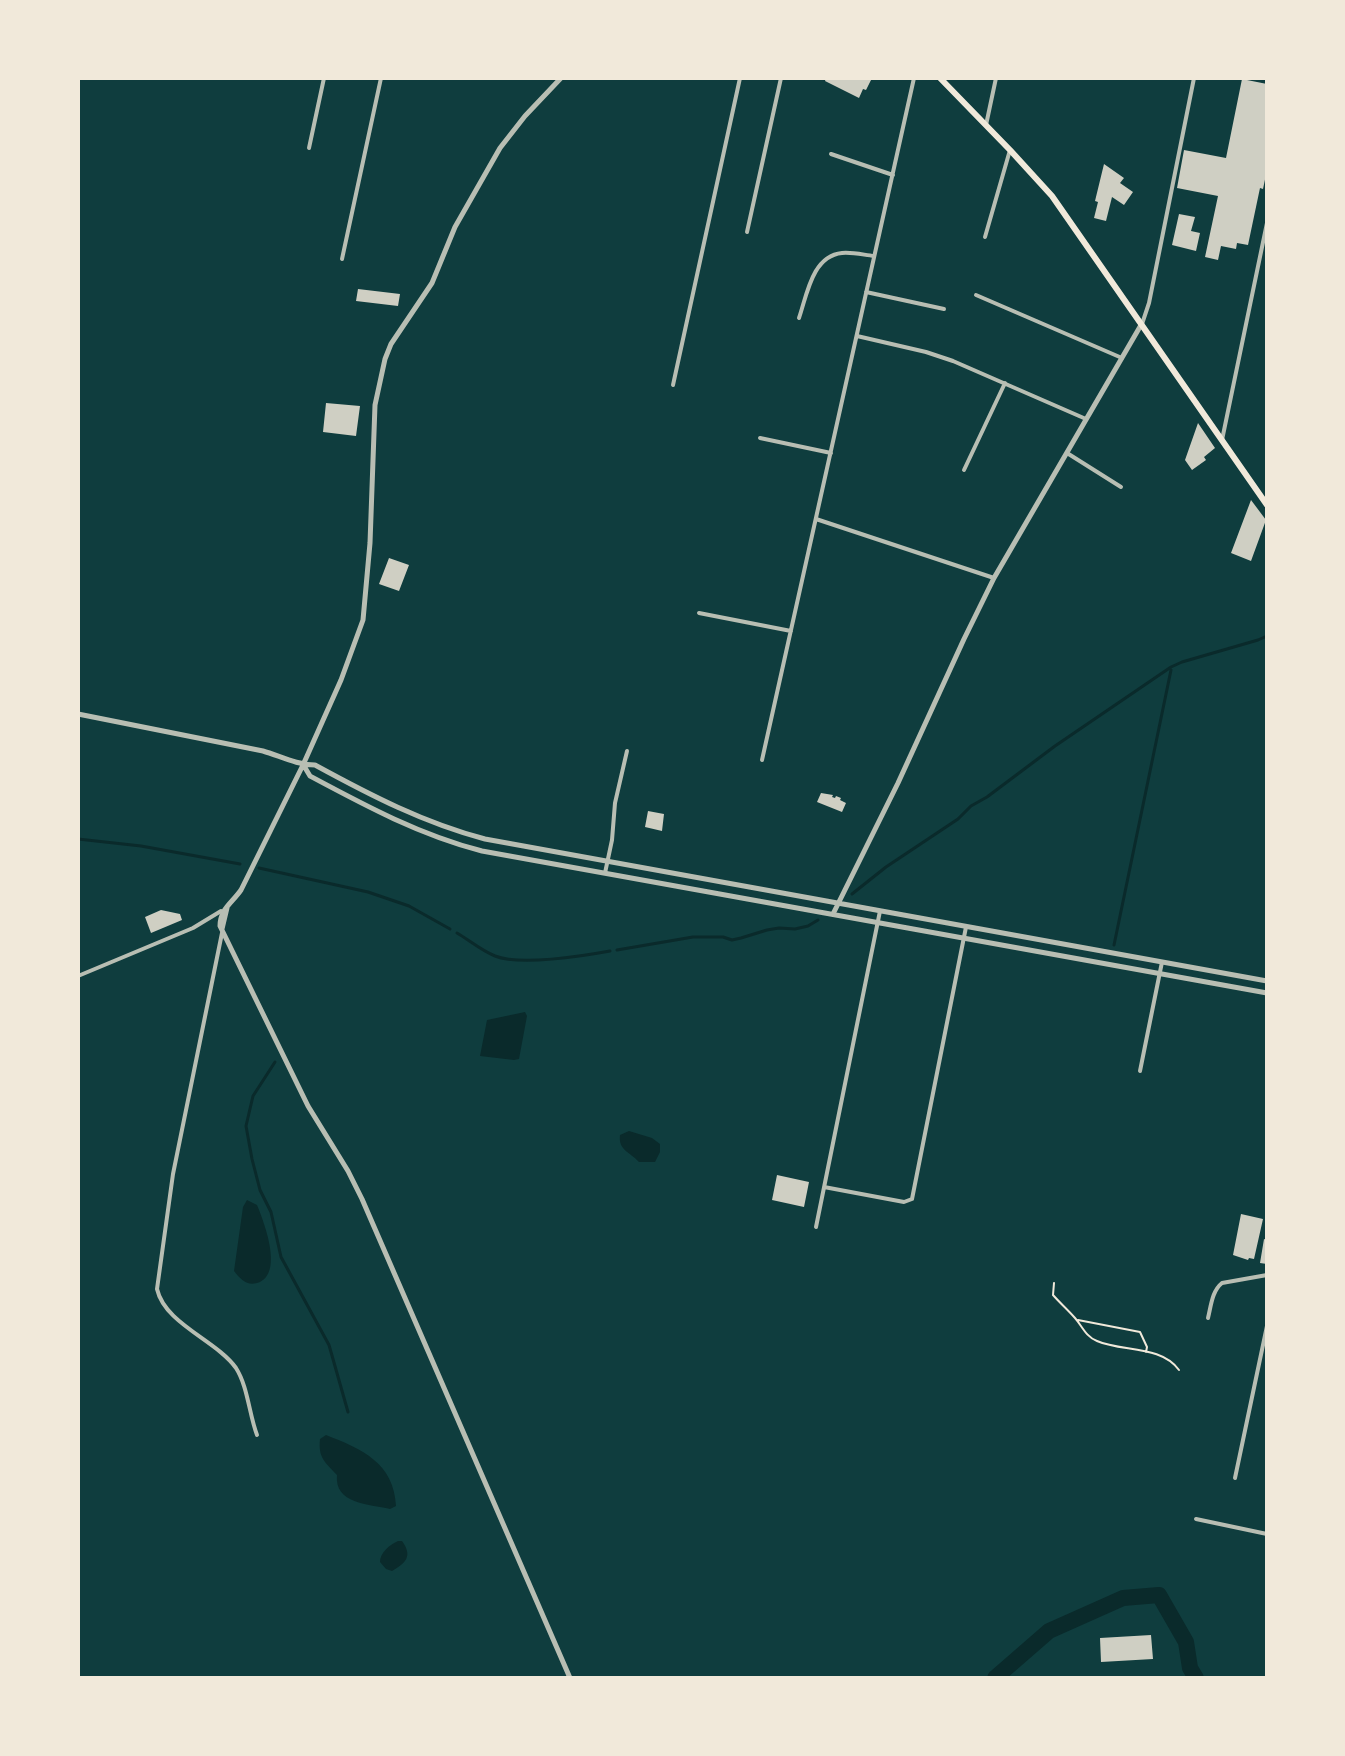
<!DOCTYPE html>
<style>
body{margin:0}
#map{position:relative;width:1345px;height:1756px;overflow:hidden;background:#0f3d3e;font-family:Montserrat,sans-serif}
canvas{display:block}
.frame{position:absolute;inset:0;border:80px solid #f1e9da;pointer-events:none}
</style>
<div id="map">
<canvas width="1345" height="1756"></canvas>
<div class="frame"></div>
</div>
<script>
const ctx = document.querySelector('canvas').getContext('2d');
ctx.lineJoin = 'round';
function fill(path, color) { ctx.fillStyle = color; ctx.fill(path, 'evenodd'); }
function strokePath(path, color, width, dash) { ctx.strokeStyle = color; ctx.lineWidth = width; ctx.lineCap = dash ? 'butt' : 'round'; ctx.setLineDash(dash || []); ctx.stroke(path); }
fill(new Path2D(`
 M 525,1012 L 527,1016 L 519,1059 L 514,1060 L 480,1056 L 487,1020 Z
 M 629,1131 L 652,1138 L 660,1144 L 660,1152 L 655,1162 L 639,1162 C 630,1152 618,1150 620,1135 Z
 M 247,1200 L 257,1205 C 264,1222 283,1271 260,1282 C 248,1287 241,1280 234,1271 L 243,1207 Z
 M 326,1435 C 362,1449 394,1463 396,1506 L 390,1509 C 369,1504 334,1504 337,1475 C 325,1462 318,1458 320,1439 Z
 M 398,1541 L 402,1541 C 413,1556 406,1563 392,1571 L 386,1569 L 380,1562 C 380,1553 389,1545 398,1541 Z`), '#0a2a2b');
strokePath(new Path2D(`
 M 78,839 L 141,846 L 240,864
 M 259,868 L 368,892 L 409,906 L 450,929
 M 852,894 L 886,867 L 958,819 L 971,806 L 987,797 L 1055,746 L 1171,667 L 1182,662 L 1258,640 L 1267,636
 M 457,933 C 469,940 482,951 495,956 C 520,966 583,956 610,951
 M 1114,945 L 1171,670
 M 617,950 L 693,937 L 723,937 L 732,940 L 741,938 L 767,930 L 779,928 L 795,929 L 808,926 L 818,920
 M 275,1062 L 253,1096 L 246,1126 L 252,1159 L 260,1190 L 271,1212 L 281,1257 L 329,1345 L 348,1412`), '#0a2a2b', 3);
strokePath(new Path2D(`
 M 995,1678 L 1049,1631 L 1123,1598 L 1159,1595 L 1186,1642 L 1190,1668 L 1196,1678`), '#0a2a2b', 16);
fill(new Path2D(`
 M 826,78 L 872,78 L 866,90 L 863,89 L 859,98 L 825,81 Z
 M 1242,79 L 1267,84 L 1267,170 L 1263,189 L 1260,188 L 1248,245 L 1237,243 L 1236,249 L 1221,246 L 1218,260 L 1205,257 L 1218,196 L 1177,188 L 1184,150 L 1226,158 Z
 M 1104,164 L 1124,178 L 1120,183 L 1133,192 L 1124,205 L 1112,197 L 1106,221 L 1094,218 L 1098,202 L 1095,201 Z
 M 1179,214 L 1195,217 L 1191,231 L 1200,233 L 1196,251 L 1172,245 Z
 M 358,289 L 400,294 L 398,306 L 356,301 Z
 M 326,403 L 360,406 L 356,436 L 323,432 Z
 M 1198,423 L 1215,448 L 1204,457 L 1206,460 L 1192,470 L 1185,460 Z
 M 1251,500 L 1266,520 L 1251,561 L 1231,553 Z
 M 389,558 L 409,565 L 399,591 L 379,584 Z
 M 821,793 L 833,795 L 832,797 L 835,798 L 836,796 L 841,798 L 840,800 L 846,803 L 842,812 L 817,802 Z
 M 648,811 L 664,814 L 662,831 L 645,827 Z
 M 161,910 L 180,914 L 182,920 L 151,933 L 145,917 Z
 M 777,1175 L 809,1182 L 804,1207 L 772,1200 Z
 M 1241,1214 L 1263,1219 L 1254,1259 L 1249,1258 L 1248,1260 L 1233,1255 Z
 M 1264,1239 L 1267,1240 L 1267,1264 L 1260,1263 Z
 M 1151,1635 L 1153,1659 L 1101,1662 L 1100,1638 Z`), '#cfcfc3');
strokePath(new Path2D(`
 M 1054,1283 L 1053,1295 C 1060,1303 1068,1310 1075,1318 C 1082,1326 1086,1337 1097,1341 C 1122,1352 1161,1345 1179,1370
 M 1078,1320 L 1140,1332 L 1147,1347 L 1146,1352`), '#f1e9da', 2);
strokePath(new Path2D(`
 M 986,125 L 996,78
 M 309,148 L 324,78
 M 831,154 L 893,175
 M 747,232 L 781,78
 M 985,237 L 1010,150
 M 342,259 L 381,78
 M 866,292 L 944,309
 M 976,295 L 1122,358
 M 799,318 C 807,295 812,256 842,253 C 853,252 864,255 874,256
 M 1142,324 L 1149,303 L 1194,78
 M 857,336 L 926,352 L 953,361 L 1086,419
 M 673,385 L 740,78
 M 760,438 L 831,453
 M 1222,440 L 1267,223
 M 1067,453 L 1121,487
 M 964,470 L 1005,383
 M 816,519 L 994,578
 M 699,613 L 791,631
 M 762,760 L 914,78
 M 605,873 L 612,840 L 615,803 L 627,751
 M 222,933 L 173,1174 L 157,1289 C 165,1324 216,1340 236,1368 C 248,1387 249,1414 257,1435
 M 78,976 L 193,928 L 221,911
 M 1140,1071 L 1162,962
 M 824,1187 L 904,1202 L 912,1199 L 966,927
 M 816,1227 L 880,911
 M 1208,1318 C 1211,1306 1212,1291 1222,1283 L 1267,1275
 M 1235,1478 L 1267,1326
 M 1196,1519 L 1267,1534`), '#b8beb3', 4);
strokePath(new Path2D(`
 M 561,78 L 525,116 L 500,148 L 455,227 L 432,283 L 391,344 L 385,359 L 375,405 L 370,543 L 363,620 L 341,680 L 303,765 L 241,890 C 232,903 220,909 220,926 L 308,1106 L 348,1171 L 362,1199 L 570,1678
 M 78,714 L 263,751 C 280,756 297,765 315,765 C 370,795 424,823 485,839 L 1267,981
 M 304,766 L 310,776 C 366,806 420,835 482,851 L 1267,993
 M 833,914 L 898,783 L 964,639 L 994,578 L 1141,325
 M 222,929 L 227,908`), '#b8beb3', 5);
strokePath(new Path2D(`
 M 940,78 L 1010,150 L 1052,196 L 1267,505`), '#f1e9da', 6);
</script>
